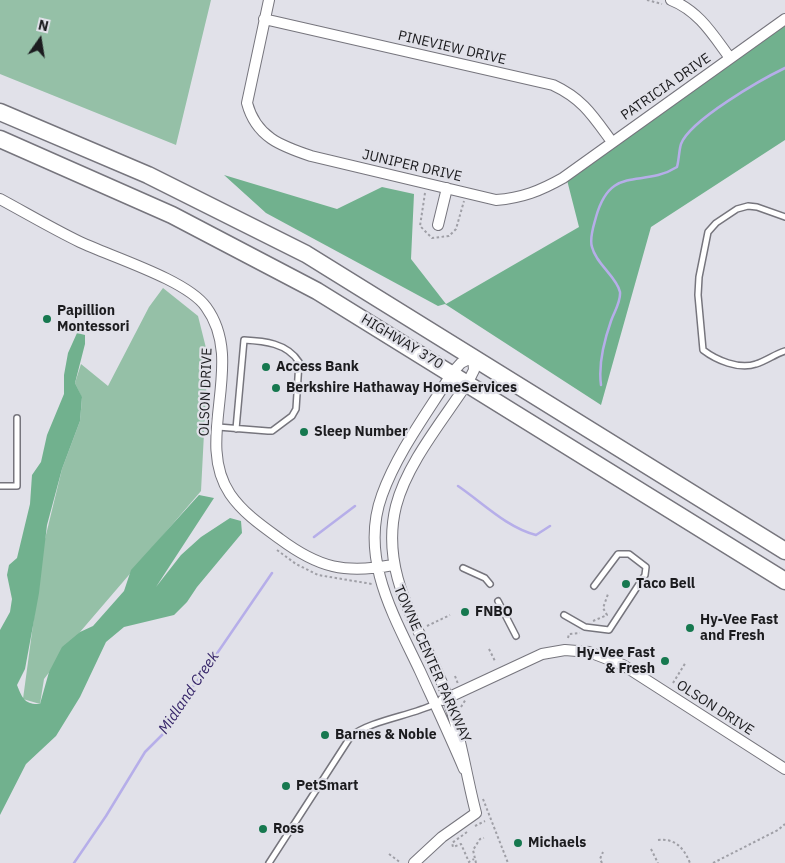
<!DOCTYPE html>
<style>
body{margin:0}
#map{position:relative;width:785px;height:863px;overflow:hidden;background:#e1e1e9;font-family:"IBM Plex Sans",sans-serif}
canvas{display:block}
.north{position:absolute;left:15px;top:15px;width:50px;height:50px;-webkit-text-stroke:4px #e1e1e9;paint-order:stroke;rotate:13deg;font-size:14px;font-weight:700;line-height:20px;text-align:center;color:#1c1c1f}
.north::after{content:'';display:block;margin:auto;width:18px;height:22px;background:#1c1c1f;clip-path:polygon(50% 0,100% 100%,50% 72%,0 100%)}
</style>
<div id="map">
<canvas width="785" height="863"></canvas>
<div class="north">N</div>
</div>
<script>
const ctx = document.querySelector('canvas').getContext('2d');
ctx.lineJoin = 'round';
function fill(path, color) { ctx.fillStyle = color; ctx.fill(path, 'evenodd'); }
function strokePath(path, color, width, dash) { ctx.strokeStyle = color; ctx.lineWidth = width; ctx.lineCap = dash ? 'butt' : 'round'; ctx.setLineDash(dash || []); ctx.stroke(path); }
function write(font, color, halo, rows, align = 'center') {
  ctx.font = font + ' "IBM Plex Sans",sans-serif'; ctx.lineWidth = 4.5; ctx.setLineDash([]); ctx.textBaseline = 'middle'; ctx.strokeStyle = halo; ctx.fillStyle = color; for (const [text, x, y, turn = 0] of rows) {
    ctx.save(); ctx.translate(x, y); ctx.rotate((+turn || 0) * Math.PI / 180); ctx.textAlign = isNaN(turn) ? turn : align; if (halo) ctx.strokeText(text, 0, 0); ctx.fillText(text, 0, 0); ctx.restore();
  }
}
fill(new Path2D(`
 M 0,0 L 211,0 L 176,145 L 0,74 Z
 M 163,288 L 198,316 L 208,356 L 201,491 L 80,632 L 44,679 L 40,704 L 23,699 L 44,543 L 62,469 L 80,421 L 82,398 L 75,383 L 81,364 L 108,386 L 149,307 Z`), '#95c0a7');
fill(new Path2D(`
 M 785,24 L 785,140 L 651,227 L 601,405 L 445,304 L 438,306 L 266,213 L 224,175 L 337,209 L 382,187 L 414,194 L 411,259 L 446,304 L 579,227 L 567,180 Z
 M 77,333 L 85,335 L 85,344 L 75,383 L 82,397 L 80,421 L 62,469 L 47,525 L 39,593 L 25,669 L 17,685 C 22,698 25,705 40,704 L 49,672 L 62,647 L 80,632 L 93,626 L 124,591 L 131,570 L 199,495 L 214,498 L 156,587 L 181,555 L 201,537 L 230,518 L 241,521 L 242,533 L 197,587 L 187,602 L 174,615 L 124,627 L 106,642 L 80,697 L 56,736 L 26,764 L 0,815 L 0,630 L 10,612 L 12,599 L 7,575 L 9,565 L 17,558 L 30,504 L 32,475 L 41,462 L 47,435 L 64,394 L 64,375 L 68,353 Z`), '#71b18e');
strokePath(new Path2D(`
 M 601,385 C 598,363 604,341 611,321 C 614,312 621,302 620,292 C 617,277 596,264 592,247 C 589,238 594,225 596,217 C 611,163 642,189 677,167 C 679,160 679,150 681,144 C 690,120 762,79 785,68
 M 458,486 C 483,503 506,527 536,535 L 550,526
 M 314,537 L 355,506
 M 74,863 L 106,816 L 145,752 L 163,734 L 176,708 L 205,671 L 272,573`), '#b6aee9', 2.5);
const service = new Path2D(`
 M 785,217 L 757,207 L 748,206 L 737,209 L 716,223 L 708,232 L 699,277 L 698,295 L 703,350 C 716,360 739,370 756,364 C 766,361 775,354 785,351
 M 218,427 L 268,431 L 272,431 L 292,416 L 296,409 L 299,362 C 287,343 264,341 244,340 L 236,429
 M 0,486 L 17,486 L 17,418
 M 463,568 L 485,578 L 490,584
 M 498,601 L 516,636
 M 564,615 L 585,627 L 609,630 L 645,575 L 646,567 L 629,554 L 618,554 L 594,586
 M 269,863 L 351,736 C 372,720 410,716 435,704`);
const minor = new Path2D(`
 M 269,0 L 247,103 C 256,137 281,146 311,156 L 496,200 C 522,198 540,191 563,178 L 785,19
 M 671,0 C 699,11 713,35 730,58
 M 264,19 L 553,85 C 583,99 593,116 612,142
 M 0,199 C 26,213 53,229 80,242 C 112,257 187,280 206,307 C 247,363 193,439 230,494 C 243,513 262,526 280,539 C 319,568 345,574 393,565
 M 438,225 L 447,188
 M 443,700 L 542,654 L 565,650 L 589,652 L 623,665 L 785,769
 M 414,863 L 442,837 L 476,813 C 466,775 461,736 448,699 C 426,634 378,579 396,506 C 407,463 444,419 468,382 L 474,370 L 473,357 L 461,363 L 452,373 C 428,412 398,451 382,495 C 359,558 394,616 420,671 C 435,704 450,736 464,769`);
const trunk = new Path2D(`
 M 0,112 L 148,175 L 306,254 L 785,551
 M 0,139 L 172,215 L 317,291 L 785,581`);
strokePath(service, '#76757d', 8);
strokePath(minor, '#76757d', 12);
strokePath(trunk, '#76757d', 19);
strokePath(new Path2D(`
 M 647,0 L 662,4
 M 425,193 L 420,226 L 432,238 L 449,236 L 456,229 L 464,201
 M 277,550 L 296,564 L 318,575 L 372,584
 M 593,621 L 607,615 L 603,608 L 608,594
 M 427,626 L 450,615
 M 568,638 L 569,634 L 580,633
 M 489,649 L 495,661
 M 455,676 L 458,684
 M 673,683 L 686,662
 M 461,707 L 466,699
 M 483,799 L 508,863
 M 475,826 L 485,821
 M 467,832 L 452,843 L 453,847 L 461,844 L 469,862 L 474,859
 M 658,840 C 675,838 684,848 690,863
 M 651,849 L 658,863
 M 389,854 L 401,863
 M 476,863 L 473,850 L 480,839 L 484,838
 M 602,863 L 600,859 L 603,852
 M 713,863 L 778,830 L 785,824`), '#9f9fa6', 2, [2.5, 2.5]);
strokePath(service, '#fff', 5);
strokePath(minor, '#fff', 10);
strokePath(trunk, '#fff', 16);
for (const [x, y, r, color] of [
 [47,319,5,"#16784f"],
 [266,367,5,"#16784f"],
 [276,388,5,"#16784f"],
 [304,432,5,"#16784f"],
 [626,584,5,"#16784f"],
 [465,612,5,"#16784f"],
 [690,628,5,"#16784f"],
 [665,661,5,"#16784f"],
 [325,735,5,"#16784f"],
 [286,786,5,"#16784f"],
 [263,829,5,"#16784f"],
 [518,843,5,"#16784f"]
]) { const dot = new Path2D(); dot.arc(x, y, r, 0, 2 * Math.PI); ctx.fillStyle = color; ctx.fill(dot); strokePath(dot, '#e1e1e9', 2); }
write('14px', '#1c1c1f', '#e1e1e9', [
 ["PINEVIEW DRIVE",452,48,13],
 ["PATRICIA DRIVE",666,87,-35],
 ["JUNIPER DRIVE",412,166,13],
 ["HIGHWAY 370",402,342,31],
 ["OLSON DRIVE",206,392,-88],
 ["TOWNE CENTER PARKWAY",432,664,66],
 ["OLSON DRIVE",715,708,33]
]);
write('bold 14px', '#1c1c1f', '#e1e1e9', [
 ["Papillion",57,311],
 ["Montessori",57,327],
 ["Access Bank",276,367],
 ["Berkshire Hathaway HomeServices",286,388],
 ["Sleep Number",314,432],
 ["Taco Bell",636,584],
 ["FNBO",475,612],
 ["Hy-Vee Fast",700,620],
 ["and Fresh",700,636],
 ["Hy-Vee Fast",655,653,"right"],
 ["& Fresh",655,669,"right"],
 ["Barnes & Noble",335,735],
 ["PetSmart",296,786],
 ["Ross",273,829],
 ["Michaels",528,843]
], 'left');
write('italic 15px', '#362569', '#e1e1e9', [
 ["Midland Creek",189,693,-56]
]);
</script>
